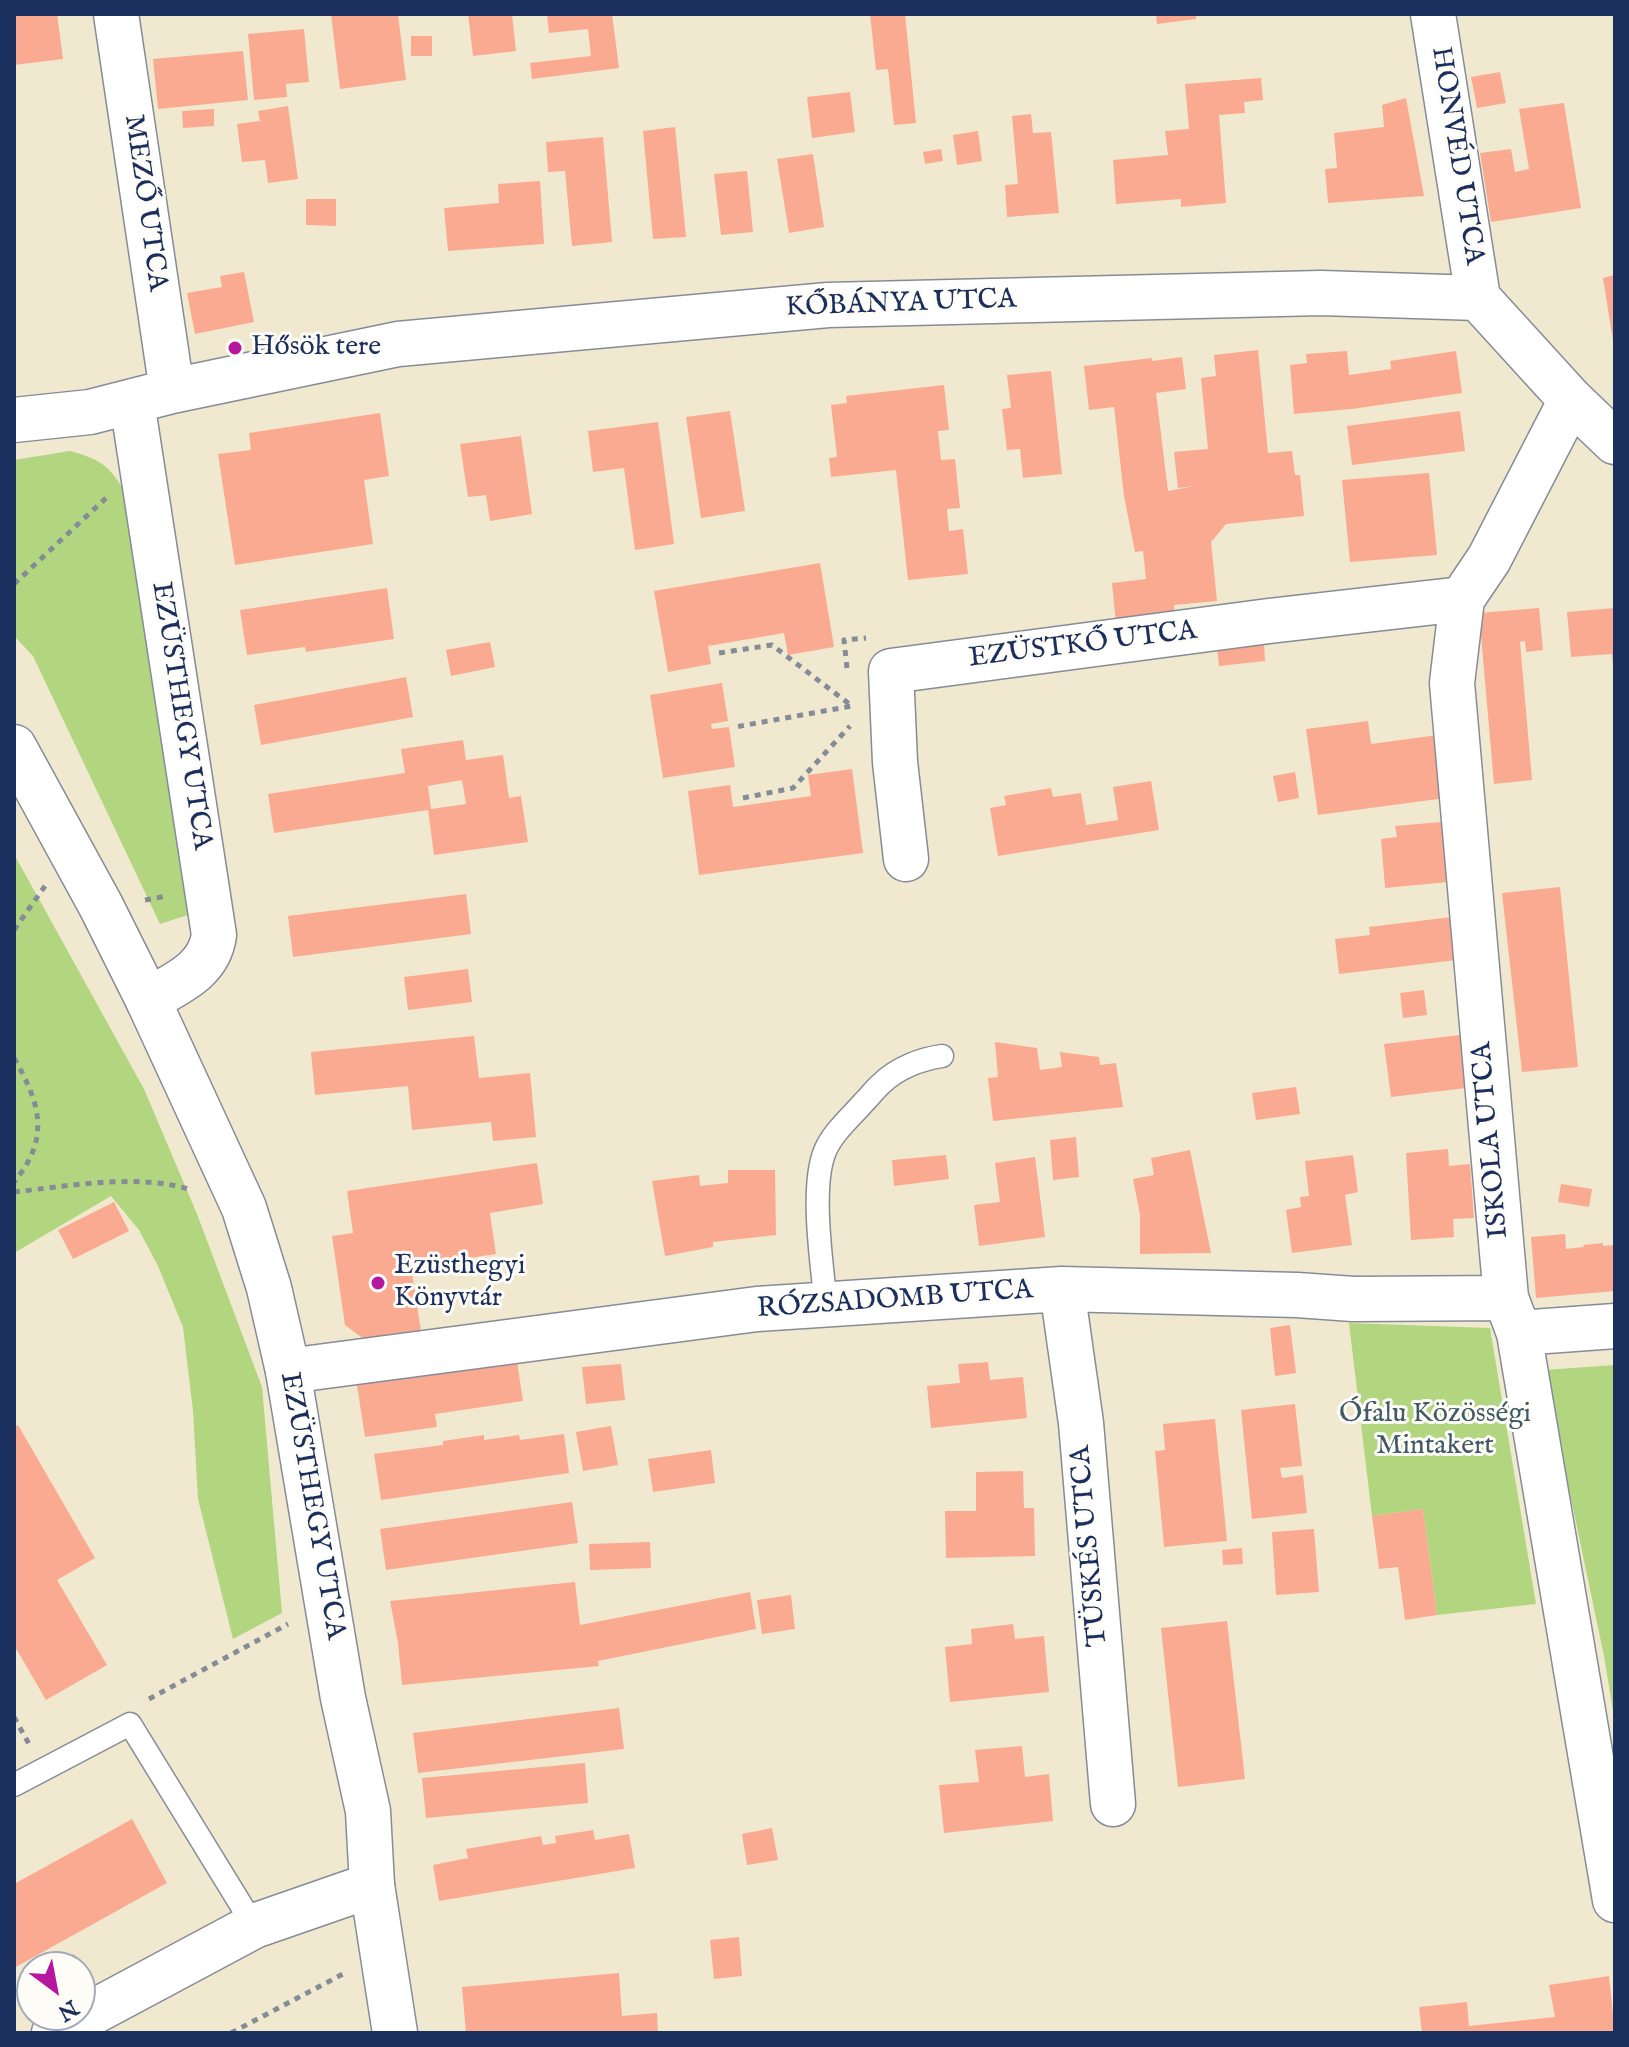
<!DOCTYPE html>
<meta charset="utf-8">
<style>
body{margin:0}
#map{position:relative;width:1629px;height:2047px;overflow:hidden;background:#f0e9d0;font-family:"IM FELL English",serif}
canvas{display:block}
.frame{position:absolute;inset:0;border:16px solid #1b2f5e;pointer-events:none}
.north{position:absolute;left:16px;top:1951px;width:80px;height:80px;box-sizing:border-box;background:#fdfcf7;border:2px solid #a3aaba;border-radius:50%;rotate:148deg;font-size:22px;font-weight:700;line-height:32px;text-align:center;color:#1b2f5e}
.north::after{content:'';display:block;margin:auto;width:28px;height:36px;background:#b5179e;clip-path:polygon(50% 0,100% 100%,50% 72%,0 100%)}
</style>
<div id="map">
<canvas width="1629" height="2047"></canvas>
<div class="frame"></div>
<div class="north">N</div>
</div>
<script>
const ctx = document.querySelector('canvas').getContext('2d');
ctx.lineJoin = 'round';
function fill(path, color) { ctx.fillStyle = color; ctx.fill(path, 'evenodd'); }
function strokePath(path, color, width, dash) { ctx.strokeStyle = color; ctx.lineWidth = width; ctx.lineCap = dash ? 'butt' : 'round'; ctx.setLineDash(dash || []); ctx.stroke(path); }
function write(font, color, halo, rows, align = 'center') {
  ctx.font = font + ' "IM FELL English",serif'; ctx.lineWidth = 6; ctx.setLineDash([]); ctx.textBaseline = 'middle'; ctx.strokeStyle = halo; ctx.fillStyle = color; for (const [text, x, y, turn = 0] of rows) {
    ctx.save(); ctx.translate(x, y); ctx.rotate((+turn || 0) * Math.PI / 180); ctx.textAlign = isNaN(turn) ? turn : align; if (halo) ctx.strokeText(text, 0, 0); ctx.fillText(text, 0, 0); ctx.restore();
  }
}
fill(new Path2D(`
 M 70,451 C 108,461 111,470 131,501 L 194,913 L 160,924 L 33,656 L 14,636 L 14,460 Z
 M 14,854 L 144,1089 L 197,1214 L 262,1387 L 282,1613 L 233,1639 L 198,1499 L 193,1411 L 183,1327 L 158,1266 L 139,1230 L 111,1196 L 14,1253 Z
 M 1349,1323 L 1490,1328 L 1536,1604 L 1437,1615 L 1423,1509 L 1372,1516 Z
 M 1615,1365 L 1615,1723 L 1604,1656 L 1544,1370 Z`), '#b1d67f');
fill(new Path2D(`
 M 14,14 L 57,14 L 63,59 L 14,65 Z
 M 331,14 L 398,14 L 406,80 L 340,89 Z
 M 468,14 L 512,14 L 516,51 L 473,56 Z
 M 547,14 L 612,14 L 619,68 L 532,79 L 530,63 L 591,56 L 588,29 L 549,33 Z
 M 870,14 L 905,14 L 916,123 L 894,125 L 888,69 L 876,70 Z
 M 1156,14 L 1196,14 L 1196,19 L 1157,24 Z
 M 304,29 L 309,82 L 286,84 L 287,97 L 254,100 L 248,34 Z
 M 411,36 L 432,36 L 432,56 L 411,56 Z
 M 243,51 L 248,100 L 158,109 L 153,59 Z
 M 1500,72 L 1506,103 L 1477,108 L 1471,77 Z
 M 1261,78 L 1263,100 L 1244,102 L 1245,113 L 1219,115 L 1226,203 L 1181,207 L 1181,199 L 1116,204 L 1113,160 L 1168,155 L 1165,131 L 1189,129 L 1185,84 Z
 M 850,92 L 855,132 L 812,138 L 807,97 Z
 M 1406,98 L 1424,196 L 1328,203 L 1325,169 L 1337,168 L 1334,133 L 1384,127 L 1382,105 Z
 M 1564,103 L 1581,208 L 1491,222 L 1480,153 L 1511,149 L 1515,172 L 1529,169 L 1519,109 Z
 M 288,106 L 298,179 L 268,183 L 265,160 L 242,162 L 237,124 L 260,121 L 258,111 Z
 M 214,109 L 214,126 L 183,128 L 182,111 Z
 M 1031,114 L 1033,133 L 1051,132 L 1059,213 L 1007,217 L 1005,185 L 1018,184 L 1012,116 Z
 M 675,127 L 686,237 L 653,239 L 643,131 Z
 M 978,131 L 982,161 L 957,165 L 953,135 Z
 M 603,137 L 612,242 L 572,246 L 565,171 L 548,172 L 546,142 Z
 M 941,149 L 943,161 L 925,164 L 923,152 Z
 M 813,154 L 824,227 L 789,233 L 777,159 Z
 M 747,171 L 753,232 L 721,235 L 714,174 Z
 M 540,181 L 544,244 L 448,251 L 444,208 L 499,203 L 498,184 Z
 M 306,199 L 336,199 L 336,226 L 306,225 Z
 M 244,272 L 254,322 L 195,334 L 187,293 L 222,287 L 220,276 Z
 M 1615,275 L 1615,340 L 1613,341 L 1603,278 Z
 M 1258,350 L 1268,453 L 1292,451 L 1295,475 L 1300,475 L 1304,516 L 1226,524 L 1211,542 L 1217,601 L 1174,605 L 1175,618 L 1116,624 L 1112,583 L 1146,579 L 1143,551 L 1135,552 L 1124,496 L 1114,407 L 1089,410 L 1084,366 L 1152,358 L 1152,361 L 1182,357 L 1186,389 L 1156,393 L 1168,491 L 1195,486 L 1178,488 L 1174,452 L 1208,449 L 1201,378 L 1216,376 L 1214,355 Z
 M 1347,351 L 1349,375 L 1391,369 L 1390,361 L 1456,351 L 1462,393 L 1352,409 L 1294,414 L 1290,365 L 1307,363 L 1306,354 Z
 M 1051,371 L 1062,474 L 1023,478 L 1020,449 L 1007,450 L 1002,409 L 1011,408 L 1007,375 Z
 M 944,385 L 949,430 L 938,431 L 941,460 L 955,459 L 960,508 L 947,509 L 949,531 L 963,529 L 968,574 L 908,580 L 896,470 L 831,477 L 829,458 L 837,457 L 831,405 L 847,403 L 846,396 Z
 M 730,411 L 745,511 L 701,518 L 686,417 Z
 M 1460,411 L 1465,451 L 1352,465 L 1347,426 Z
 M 380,413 L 389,476 L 364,480 L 373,544 L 235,565 L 218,454 L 251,450 L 249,433 Z
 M 658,422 L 674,544 L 635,550 L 624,468 L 593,472 L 588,431 Z
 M 521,436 L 532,514 L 490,521 L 486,495 L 468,497 L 460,444 Z
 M 1429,473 L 1437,555 L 1350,562 L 1342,480 Z
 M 820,563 L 834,647 L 788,655 L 784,633 L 708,646 L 711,664 L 668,672 L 654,591 Z
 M 387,588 L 394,639 L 306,652 L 305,647 L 247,655 L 240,610 Z
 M 1539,608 L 1543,650 L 1526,652 L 1525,641 L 1520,642 L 1532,780 L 1494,784 L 1479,613 Z
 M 1615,608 L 1615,668 L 1613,668 L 1612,654 L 1571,657 L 1567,612 Z
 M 490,642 L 495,667 L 451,676 L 446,650 Z
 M 1264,643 L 1265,661 L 1219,666 L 1217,648 Z
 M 406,677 L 413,717 L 261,745 L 254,705 Z
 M 722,683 L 728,721 L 711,724 L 712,729 L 729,727 L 735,767 L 663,778 L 650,695 Z
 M 1368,721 L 1371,744 L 1445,734 L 1453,797 L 1318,815 L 1306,729 Z
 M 463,740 L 466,760 L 503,755 L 509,798 L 521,796 L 528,842 L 434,855 L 428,810 L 274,833 L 268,794 L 405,773 L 401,749 ZM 462,780 L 466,804 L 431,809 L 428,786 Z
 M 852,769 L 863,853 L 699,875 L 688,791 L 730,785 L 733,807 L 811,796 L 808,775 Z
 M 1295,772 L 1299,798 L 1278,802 L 1273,776 Z
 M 1151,781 L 1159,830 L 998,856 L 990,808 L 1006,805 L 1004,796 L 1051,788 L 1053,797 L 1081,793 L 1086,825 L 1118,820 L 1113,787 Z
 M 1452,821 L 1458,881 L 1385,888 L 1381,839 L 1397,837 L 1395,826 Z
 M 1560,887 L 1578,1067 L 1522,1072 L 1502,893 Z
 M 466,894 L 471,934 L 293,957 L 288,916 Z
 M 1460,916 L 1465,959 L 1339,974 L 1335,939 L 1370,935 L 1369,927 Z
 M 468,969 L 472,1002 L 408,1010 L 404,977 Z
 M 1424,990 L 1427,1015 L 1403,1018 L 1400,993 Z
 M 1468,1034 L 1475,1087 L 1391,1097 L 1384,1044 Z
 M 474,1036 L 479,1078 L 530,1073 L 536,1137 L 493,1141 L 491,1122 L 412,1130 L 408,1086 L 315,1095 L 311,1052 Z
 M 995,1042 L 1037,1048 L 1040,1070 L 1062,1067 L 1060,1052 L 1099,1057 L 1100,1065 L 1116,1063 L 1123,1107 L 993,1121 L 988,1078 L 998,1077 Z
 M 1296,1087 L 1300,1114 L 1256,1120 L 1252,1093 Z
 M 1076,1137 L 1079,1177 L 1053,1180 L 1050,1140 Z
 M 1448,1149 L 1449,1166 L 1470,1164 L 1474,1218 L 1453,1219 L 1454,1237 L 1411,1240 L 1406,1153 Z
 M 1190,1150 L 1211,1253 L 1140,1254 L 1140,1215 L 1133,1179 L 1154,1175 L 1151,1158 Z
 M 946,1155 L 949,1179 L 894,1186 L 892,1160 Z
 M 1353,1155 L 1358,1192 L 1345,1195 L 1352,1245 L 1292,1253 L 1286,1210 L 1301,1207 L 1300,1197 L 1309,1196 L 1305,1161 Z
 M 1035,1157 L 1045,1237 L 979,1246 L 974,1205 L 1000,1202 L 995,1163 Z
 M 537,1163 L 543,1204 L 490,1213 L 496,1254 L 411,1267 L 421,1331 L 365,1340 L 345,1325 L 332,1236 L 353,1233 L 347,1191 Z
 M 728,1170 L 775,1170 L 776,1235 L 713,1242 L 713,1247 L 665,1256 L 652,1181 L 699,1175 L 700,1186 L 728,1183 Z
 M 1561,1184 L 1592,1189 L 1589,1207 L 1558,1202 Z
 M 114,1202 L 129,1231 L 73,1259 L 58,1230 Z
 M 1565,1234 L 1566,1249 L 1583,1247 L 1584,1245 L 1603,1243 L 1603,1246 L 1615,1245 L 1615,1291 L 1536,1298 L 1531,1237 Z
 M 1290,1325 L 1296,1373 L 1275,1376 L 1270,1328 Z
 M 516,1355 L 523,1401 L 435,1414 L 437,1427 L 365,1437 L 356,1379 Z
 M 988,1362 L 990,1380 L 1023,1377 L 1027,1418 L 931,1428 L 927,1386 L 960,1383 L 958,1364 Z
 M 621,1364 L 625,1400 L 586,1404 L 582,1367 Z
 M 1295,1404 L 1302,1466 L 1280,1468 L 1282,1478 L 1303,1475 L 1307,1513 L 1252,1519 L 1241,1410 Z
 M 1215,1419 L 1227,1541 L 1164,1547 L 1155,1451 L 1165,1450 L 1163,1424 Z
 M 18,1425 L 95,1558 L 57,1580 L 107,1665 L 46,1700 L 14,1645 L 14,1427 Z
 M 611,1426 L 618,1465 L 583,1471 L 576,1432 Z
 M 564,1434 L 569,1473 L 381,1500 L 374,1454 L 443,1445 L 443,1441 L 484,1435 L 484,1440 L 519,1435 L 520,1440 Z
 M 711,1450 L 715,1483 L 653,1492 L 648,1459 Z
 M 1023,1471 L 1024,1508 L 1034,1508 L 1035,1556 L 946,1558 L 945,1511 L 976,1511 L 976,1472 Z
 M 572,1502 L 578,1543 L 386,1570 L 380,1529 Z
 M 1423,1509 L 1437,1615 L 1405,1620 L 1398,1567 L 1379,1569 L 1372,1516 Z
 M 1314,1529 L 1319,1592 L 1276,1595 L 1272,1532 Z
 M 650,1542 L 651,1568 L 590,1570 L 589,1544 Z
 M 1242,1548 L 1243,1564 L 1223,1565 L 1222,1550 Z
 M 575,1582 L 580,1625 L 750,1592 L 756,1629 L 598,1661 L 599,1666 L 402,1685 L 398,1643 L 390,1601 Z
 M 791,1595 L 795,1629 L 762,1634 L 757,1600 Z
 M 1227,1621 L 1245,1779 L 1178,1787 L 1161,1628 Z
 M 1013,1624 L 1015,1639 L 1044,1636 L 1049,1692 L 950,1702 L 945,1647 L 972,1644 L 971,1629 Z
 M 619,1708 L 624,1749 L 418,1773 L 413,1733 Z
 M 1022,1746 L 1025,1777 L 1049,1774 L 1053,1821 L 944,1833 L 939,1785 L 979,1782 L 975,1750 Z
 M 585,1763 L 588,1803 L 426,1818 L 422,1778 Z
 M 132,1819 L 167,1883 L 14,1968 L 14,1884 Z
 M 772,1828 L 778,1860 L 747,1865 L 742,1834 Z
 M 593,1830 L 595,1840 L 629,1834 L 635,1868 L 439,1901 L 433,1865 L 468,1858 L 466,1849 L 541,1836 L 543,1845 L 556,1843 L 555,1836 Z
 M 739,1937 L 742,1976 L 714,1979 L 710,1940 Z
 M 619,1973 L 622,2016 L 657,2013 L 658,2033 L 466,2033 L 462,1987 Z
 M 1609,1976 L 1615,2033 L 1422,2033 L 1419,2007 L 1467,2002 L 1469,2026 L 1555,2017 L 1549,1985 Z`), '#fbaa92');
const service = new Path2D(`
 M 826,1305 C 822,1265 810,1187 825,1151 C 833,1132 851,1117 864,1102 C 870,1096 875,1089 881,1084 C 897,1068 921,1059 942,1056
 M 14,1785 L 130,1724 L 254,1926`);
const minor = new Path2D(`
 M 116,14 L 172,391
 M 1433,14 L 1478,298
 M 1571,400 L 1489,559 L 1462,599 L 1452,683 L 1506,1298 L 1519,1333 L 1615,1900
 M 132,402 L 214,935 C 209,971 177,983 148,1000
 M 14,420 L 90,412 L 172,391 L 398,344 L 828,305 L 1321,293 L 1478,298 L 1571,400 L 1615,442
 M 906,859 L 895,762 L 891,671 L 1269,621 L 1462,599
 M 1062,1289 L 1081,1423 L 1113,1804
 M 1519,1333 L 1615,1326
 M 288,1371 L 757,1309 L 1062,1289 L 1297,1295 L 1353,1299 L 1506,1298
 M 54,2033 L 254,1926 L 372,1885`);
const tertiary = new Path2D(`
 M 14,747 L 101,906 L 148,1000 L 244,1208 L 269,1288 L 288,1371 L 343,1698 L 368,1811 L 372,1885 L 395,2033`);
strokePath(service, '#868c97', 25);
strokePath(minor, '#868c97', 47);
strokePath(tertiary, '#868c97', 47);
strokePath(new Path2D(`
 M 14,584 L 106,498
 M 719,653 L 772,645 L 852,706 L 735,727
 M 847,668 L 844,640 L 866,638
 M 743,798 L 793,788 L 850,726
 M 145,900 L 167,896
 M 14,930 L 45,886
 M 14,1058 C 40,1103 51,1138 14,1182
 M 14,1192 C 67,1186 141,1173 191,1190
 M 149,1699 L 288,1624
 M 14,1717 L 29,1744
 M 231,2033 L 343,1974`), '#868c97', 5, [6, 6]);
strokePath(service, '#fff', 22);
strokePath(minor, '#fff', 44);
strokePath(tertiary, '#fff', 44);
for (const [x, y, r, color] of [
 [235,348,8,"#b5179e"],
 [378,1283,8,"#b5179e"]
]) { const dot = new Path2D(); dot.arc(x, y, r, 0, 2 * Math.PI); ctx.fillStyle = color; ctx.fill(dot); strokePath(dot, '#fdfcf7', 3); }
write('28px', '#1b2f5e', '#fdfcf7', [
 ["HONVÉD UTCA",1456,156,81],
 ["MEZŐ UTCA",144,203,82],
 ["KŐBÁNYA UTCA",901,305,-2],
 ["EZÜSTKŐ UTCA",1083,646,-7],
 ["EZÜSTHEGY UTCA",180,716,81],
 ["ISKOLA UTCA",1492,1140,-95],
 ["RÓZSADOMB UTCA",895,1301,-4],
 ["EZÜSTHEGY UTCA",311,1506,80],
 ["TÜSKÉS UTCA",1091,1546,-95]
]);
write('28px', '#1b2f5e', '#fdfcf7', [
 ["Hősök tere",251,348],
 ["Ezüsthegyi",394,1267],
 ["Könyvtár",394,1299]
], 'left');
write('28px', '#405966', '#fdfcf7', [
 ["Ófalu Közösségi",1435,1415],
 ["Mintakert",1435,1447]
]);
</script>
